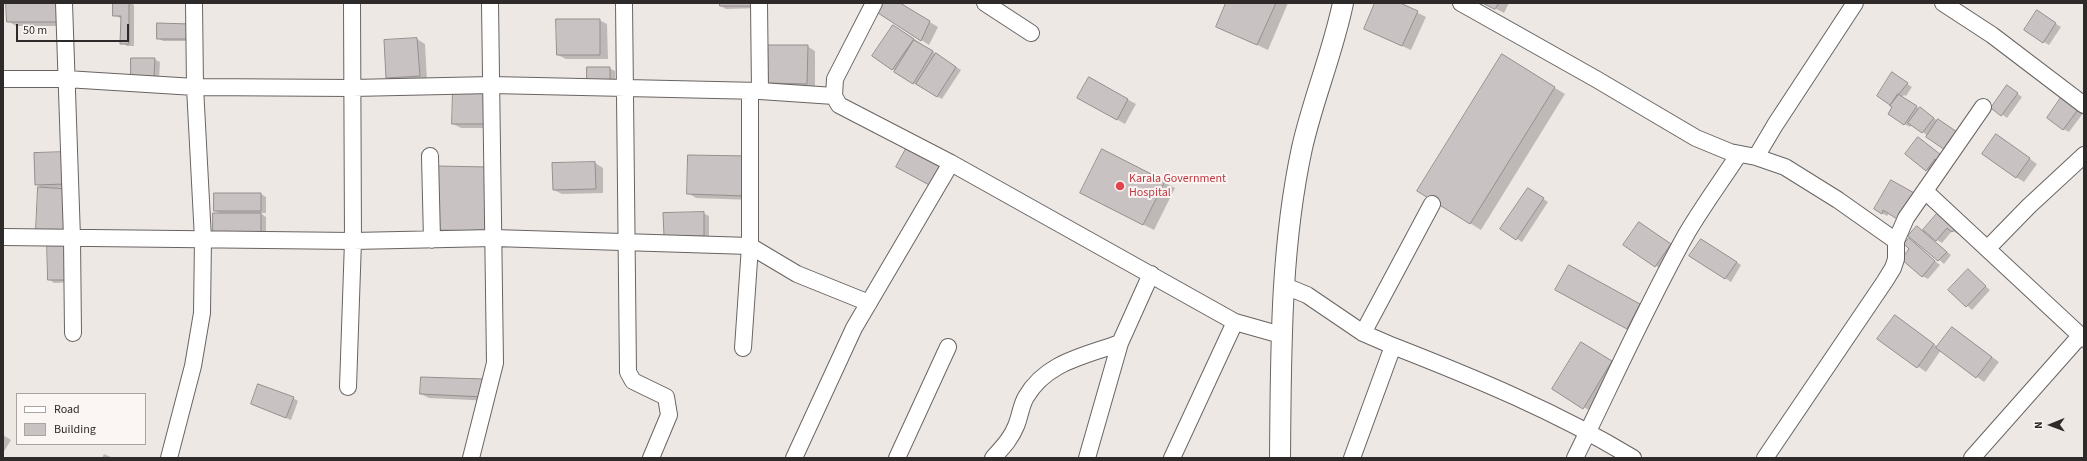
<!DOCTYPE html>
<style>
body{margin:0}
#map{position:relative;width:2087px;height:461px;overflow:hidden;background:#eee8e5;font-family:"Source Sans 3",sans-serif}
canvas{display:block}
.frame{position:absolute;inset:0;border:4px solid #2d2a29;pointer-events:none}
.legend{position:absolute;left:16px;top:393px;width:130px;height:52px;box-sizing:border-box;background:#fbf5f3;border:1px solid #a9a4a2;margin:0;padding:5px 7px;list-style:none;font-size:12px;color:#2d2a29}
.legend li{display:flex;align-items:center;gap:8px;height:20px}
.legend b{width:20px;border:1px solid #a9a4a2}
.north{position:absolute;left:2031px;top:405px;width:40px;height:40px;-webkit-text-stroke:3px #fbf5f3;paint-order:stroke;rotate:269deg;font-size:11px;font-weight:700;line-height:16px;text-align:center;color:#2d2a29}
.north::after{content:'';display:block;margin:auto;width:14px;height:18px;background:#2d2a29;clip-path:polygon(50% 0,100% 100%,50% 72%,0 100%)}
.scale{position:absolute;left:16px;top:24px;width:113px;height:18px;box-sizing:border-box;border:2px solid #2d2a29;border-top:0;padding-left:5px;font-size:12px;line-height:14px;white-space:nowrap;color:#2d2a29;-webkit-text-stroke:3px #fbf5f3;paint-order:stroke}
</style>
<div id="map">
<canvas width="2087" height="461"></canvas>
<div class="frame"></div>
<ul class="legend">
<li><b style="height:5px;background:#fff"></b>Road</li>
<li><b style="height:11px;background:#c9c2c2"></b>Building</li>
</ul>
<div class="north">N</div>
<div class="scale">50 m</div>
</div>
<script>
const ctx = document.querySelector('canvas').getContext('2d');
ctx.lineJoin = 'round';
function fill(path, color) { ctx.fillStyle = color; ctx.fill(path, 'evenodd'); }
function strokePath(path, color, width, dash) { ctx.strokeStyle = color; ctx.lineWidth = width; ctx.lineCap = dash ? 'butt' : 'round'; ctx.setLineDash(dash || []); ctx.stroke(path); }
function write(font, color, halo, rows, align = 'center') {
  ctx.font = font + ' "Source Sans 3",sans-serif'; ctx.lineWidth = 4; ctx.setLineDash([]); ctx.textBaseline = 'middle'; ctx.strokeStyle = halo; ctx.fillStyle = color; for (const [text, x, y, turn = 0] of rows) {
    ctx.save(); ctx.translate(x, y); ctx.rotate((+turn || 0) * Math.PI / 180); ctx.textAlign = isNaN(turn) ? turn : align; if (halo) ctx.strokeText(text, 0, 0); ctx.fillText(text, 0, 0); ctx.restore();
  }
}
fill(new Path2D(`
 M 7,3 L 68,26 L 16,26 L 8,21 Z
 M 114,3 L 131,3 L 134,5 L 134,46 L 127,46 L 122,43 L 122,19 L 114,15 Z
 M 721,3 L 761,3 L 761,8 L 726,9 L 721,6 Z
 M 898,3 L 938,27 L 929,45 L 876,10 Z
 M 1227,3 L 1288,3 L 1268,50 L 1217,26 Z
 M 1376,3 L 1398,3 L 1426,17 L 1411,50 L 1373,33 Z
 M 1485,3 L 1509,3 L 1504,13 Z
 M 2042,15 L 2061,27 L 2049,45 L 2044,42 Z
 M 599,20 L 607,24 L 608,59 L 566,59 L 558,55 Z
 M 158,24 L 194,41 L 163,41 L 158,38 Z
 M 899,29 L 961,70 L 942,99 L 913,83 L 873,56 Z
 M 417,39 L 425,44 L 427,81 L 395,82 L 387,78 Z
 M 807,46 L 815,51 L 815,88 L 777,87 L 769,83 Z
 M 154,59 L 160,62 L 159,80 L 137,79 Z
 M 1512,62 L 1565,94 L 1481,230 L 1419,191 Z
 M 588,68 L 609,68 L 615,71 L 615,85 Z
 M 1897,77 L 1912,87 L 1906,96 L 1904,95 L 1902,97 L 1938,121 L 1928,136 L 1912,124 L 1910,127 L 1904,124 L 1894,107 L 1878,95 Z
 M 1089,79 L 1136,104 L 1125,124 L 1079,98 Z
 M 454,90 L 495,128 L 461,128 L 453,124 Z
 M 2012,90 L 2022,97 L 2007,118 L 1992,107 Z
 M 2063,98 L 2084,112 L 2069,132 L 2063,129 Z
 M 1997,135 L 2037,164 L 2024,182 L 2016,177 Z
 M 1918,138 L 1949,162 L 1932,173 L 1927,170 Z
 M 1102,151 L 1175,188 L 1154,230 L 1090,197 Z
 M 35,154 L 71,187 L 43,189 L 36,184 Z
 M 689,156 L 753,200 L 696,198 L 688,193 Z
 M 595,163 L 603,168 L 603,193 L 562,194 L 554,190 Z
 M 438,167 L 497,236 L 447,236 L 437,230 Z
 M 1892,181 L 1889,213 L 1887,216 L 1875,209 Z
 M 1533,192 L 1548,202 L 1522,242 L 1502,229 Z
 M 261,194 L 266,197 L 266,213 L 260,213 L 266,217 L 266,235 L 215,211 Z
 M 1941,211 L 1963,229 L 1958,234 L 1952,231 L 1942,243 L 1937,240 Z
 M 703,213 L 709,216 L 709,238 L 665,236 Z
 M 1917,227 L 1951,255 L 1944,264 L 1910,236 Z
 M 1647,228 L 1678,249 L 1664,271 L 1624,245 Z
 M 1909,240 L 1940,265 L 1928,279 L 1922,276 L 1911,249 Z
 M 69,242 L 75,282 L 54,283 L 49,279 Z
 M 1706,243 L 1741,265 L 1731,282 L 1691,256 Z
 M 1569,267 L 1648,309 L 1635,333 L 1565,295 Z
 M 1968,271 L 1990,290 L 1972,310 L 1950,290 Z
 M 1903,321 L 1938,347 L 1953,328 L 1999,362 L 1984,382 L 1941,350 L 1926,372 L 1879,339 Z
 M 1589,348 L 1620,367 L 1592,412 L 1553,389 Z
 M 422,378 L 492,401 L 429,398 L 421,394 Z
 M 293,398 L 298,401 L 291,420 L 252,404 Z
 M 3,435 L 11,440 L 3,453 Z
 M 104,454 L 113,458 L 102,458 Z`), '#0003');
const building = new Path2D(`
 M 6,3 L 60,3 L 60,22 L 7,22 Z
 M 113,3 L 129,3 L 129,44 L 120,44 L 121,16 L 113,16 Z
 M 720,3 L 756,3 L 756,6 L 720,6 Z
 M 880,3 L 900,3 L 930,21 L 921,41 L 875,11 Z
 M 1226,3 L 1276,3 L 1257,45 L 1216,27 Z
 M 1375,3 L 1400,3 L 1418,11 L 1402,46 L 1364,29 Z
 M 1483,3 L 1499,3 L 1495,9 Z
 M 2037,10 L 2056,23 L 2043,43 L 2024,30 Z
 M 556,19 L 600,19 L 600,55 L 557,55 Z
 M 157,23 L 190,24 L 189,39 L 157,39 Z
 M 893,25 L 914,39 L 892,70 L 872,56 Z
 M 417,38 L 420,76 L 386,78 L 384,40 Z
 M 914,40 L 933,51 L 913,84 L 894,72 Z
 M 768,45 L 808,45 L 807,84 L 768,83 Z
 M 936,53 L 956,67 L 937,97 L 916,84 Z
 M 1502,54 L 1555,87 L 1470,224 L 1417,191 Z
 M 131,58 L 155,58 L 154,77 L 131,77 Z
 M 587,67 L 610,67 L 610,82 L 587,83 Z
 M 1892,72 L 1908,83 L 1890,105 L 1877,96 Z
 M 1089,77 L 1128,99 L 1117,120 L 1077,98 Z
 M 2007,85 L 2018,93 L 2001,116 L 1991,108 Z
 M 453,89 L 487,89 L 487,124 L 452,124 Z
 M 1898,94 L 1917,106 L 1904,125 L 1888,114 L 1892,107 L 1890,106 Z
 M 2062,96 L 2079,108 L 2063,130 L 2047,118 Z
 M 1920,107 L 1934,118 L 1922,133 L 1908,123 Z
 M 1938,119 L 1960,134 L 1948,152 L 1926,137 Z
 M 1996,134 L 2030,158 L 2016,178 L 1982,154 Z
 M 1918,137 L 1945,158 L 1941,163 L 1935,159 L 1926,171 L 1905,154 Z
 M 907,147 L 942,166 L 931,186 L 896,167 Z
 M 1102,149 L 1165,181 L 1143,225 L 1080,193 Z
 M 65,152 L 66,184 L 35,185 L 34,153 Z
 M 688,155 L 747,156 L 745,196 L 687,194 Z
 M 595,162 L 596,189 L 553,190 L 552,163 Z
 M 437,166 L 488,167 L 487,231 L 436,230 Z
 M 1891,180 L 1916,194 L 1900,221 L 1883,210 L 1882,214 L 1874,209 Z
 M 38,187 L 68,189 L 66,232 L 36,230 Z
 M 1528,188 L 1544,198 L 1516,240 L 1500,229 Z
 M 214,193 L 261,193 L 261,211 L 214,211 Z
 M 1940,210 L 1958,225 L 1952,232 L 1947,228 L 1936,241 L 1923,230 Z
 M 704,212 L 704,236 L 664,236 L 663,213 Z
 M 213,213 L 261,213 L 261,233 L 213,233 Z
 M 1639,222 L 1671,244 L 1655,267 L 1623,245 Z
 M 1917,226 L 1947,252 L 1938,261 L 1908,236 Z
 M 1909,238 L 1935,261 L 1922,277 L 1901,259 L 1909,249 L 1904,244 Z
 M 1701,239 L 1737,262 L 1725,279 L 1689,256 Z
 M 47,241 L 69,241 L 69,280 L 48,280 Z
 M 1569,265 L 1640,304 L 1627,329 L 1555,290 Z
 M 1968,269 L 1986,286 L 1966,307 L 1948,290 Z
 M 1895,315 L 1934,344 L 1917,368 L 1877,339 Z
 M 1952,327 L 1992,357 L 1976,378 L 1936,348 Z
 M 1581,342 L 1612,361 L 1583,409 L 1552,389 Z
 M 421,377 L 485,379 L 485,397 L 420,394 Z
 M 258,384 L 294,397 L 286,418 L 251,404 Z`);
fill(building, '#c9c2c2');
strokePath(building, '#948e8d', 1);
const minor = new Path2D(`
 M 64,3 L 72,238 L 73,333
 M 624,3 L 628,372 L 633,381 L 666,397 L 669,415 L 651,458
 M 759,3 L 760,91
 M 874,3 L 835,79 L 834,96 L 839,105 L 951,163 L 1235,322 L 1281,335
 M 985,3 L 1031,33
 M 1461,3 L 1596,79 L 1696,138 L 1730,152 L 1756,157 L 1785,167 L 1838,200 L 1896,241
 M 1943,3 L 1992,35 L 2084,105
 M 3,79 L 66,79 L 195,87 L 352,88 L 492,85 L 760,91 L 834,96
 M 430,156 L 432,240
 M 1756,157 L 1775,125 L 1855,3
 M 1925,191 L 2084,339
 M 3,237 L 353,241 L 494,238 L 750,246 L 797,274 L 869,303
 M 1988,248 L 2029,206 L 2084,155
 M 1285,286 L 1307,295 L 1363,333
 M 1393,346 L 1363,333 L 1432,204
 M 743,348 L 750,246 L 750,91
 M 348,387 L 353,241 L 352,3
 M 169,458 L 193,366 L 202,313 L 203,239 L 195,87 L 194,3
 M 471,458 L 495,363 L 490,3
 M 794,458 L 854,328 L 951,163
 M 897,458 L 948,347
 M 993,458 C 1002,448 1011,439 1016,426 C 1020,417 1021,405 1026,397 C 1046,362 1085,356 1120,343
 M 1087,458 L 1120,343 L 1151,274
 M 1172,458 L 1235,322
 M 1352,458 L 1393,346 C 1475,378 1557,412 1633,458
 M 1575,458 C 1612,383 1646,306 1687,233 C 1703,206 1722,180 1739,154
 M 1765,458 L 1885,281 L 1893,268 L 1896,259 L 1896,241 L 1906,218 L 1983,107
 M 1972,458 L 2080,336`);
const major = new Path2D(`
 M 1280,458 C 1281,354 1280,250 1302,148 C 1313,99 1333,52 1343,3`);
strokePath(minor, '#696462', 18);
strokePath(major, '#696462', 22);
strokePath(minor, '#fff', 16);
strokePath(major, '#fff', 20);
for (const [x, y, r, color] of [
 [1120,186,5,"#e0444e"]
]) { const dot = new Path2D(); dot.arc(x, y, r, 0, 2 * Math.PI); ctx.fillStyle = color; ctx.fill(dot); strokePath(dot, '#fbf5f3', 1.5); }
write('12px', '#be3a42', '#fbf5f3', [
 ["Karala Government",1129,179],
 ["Hospital",1129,193]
], 'left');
</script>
